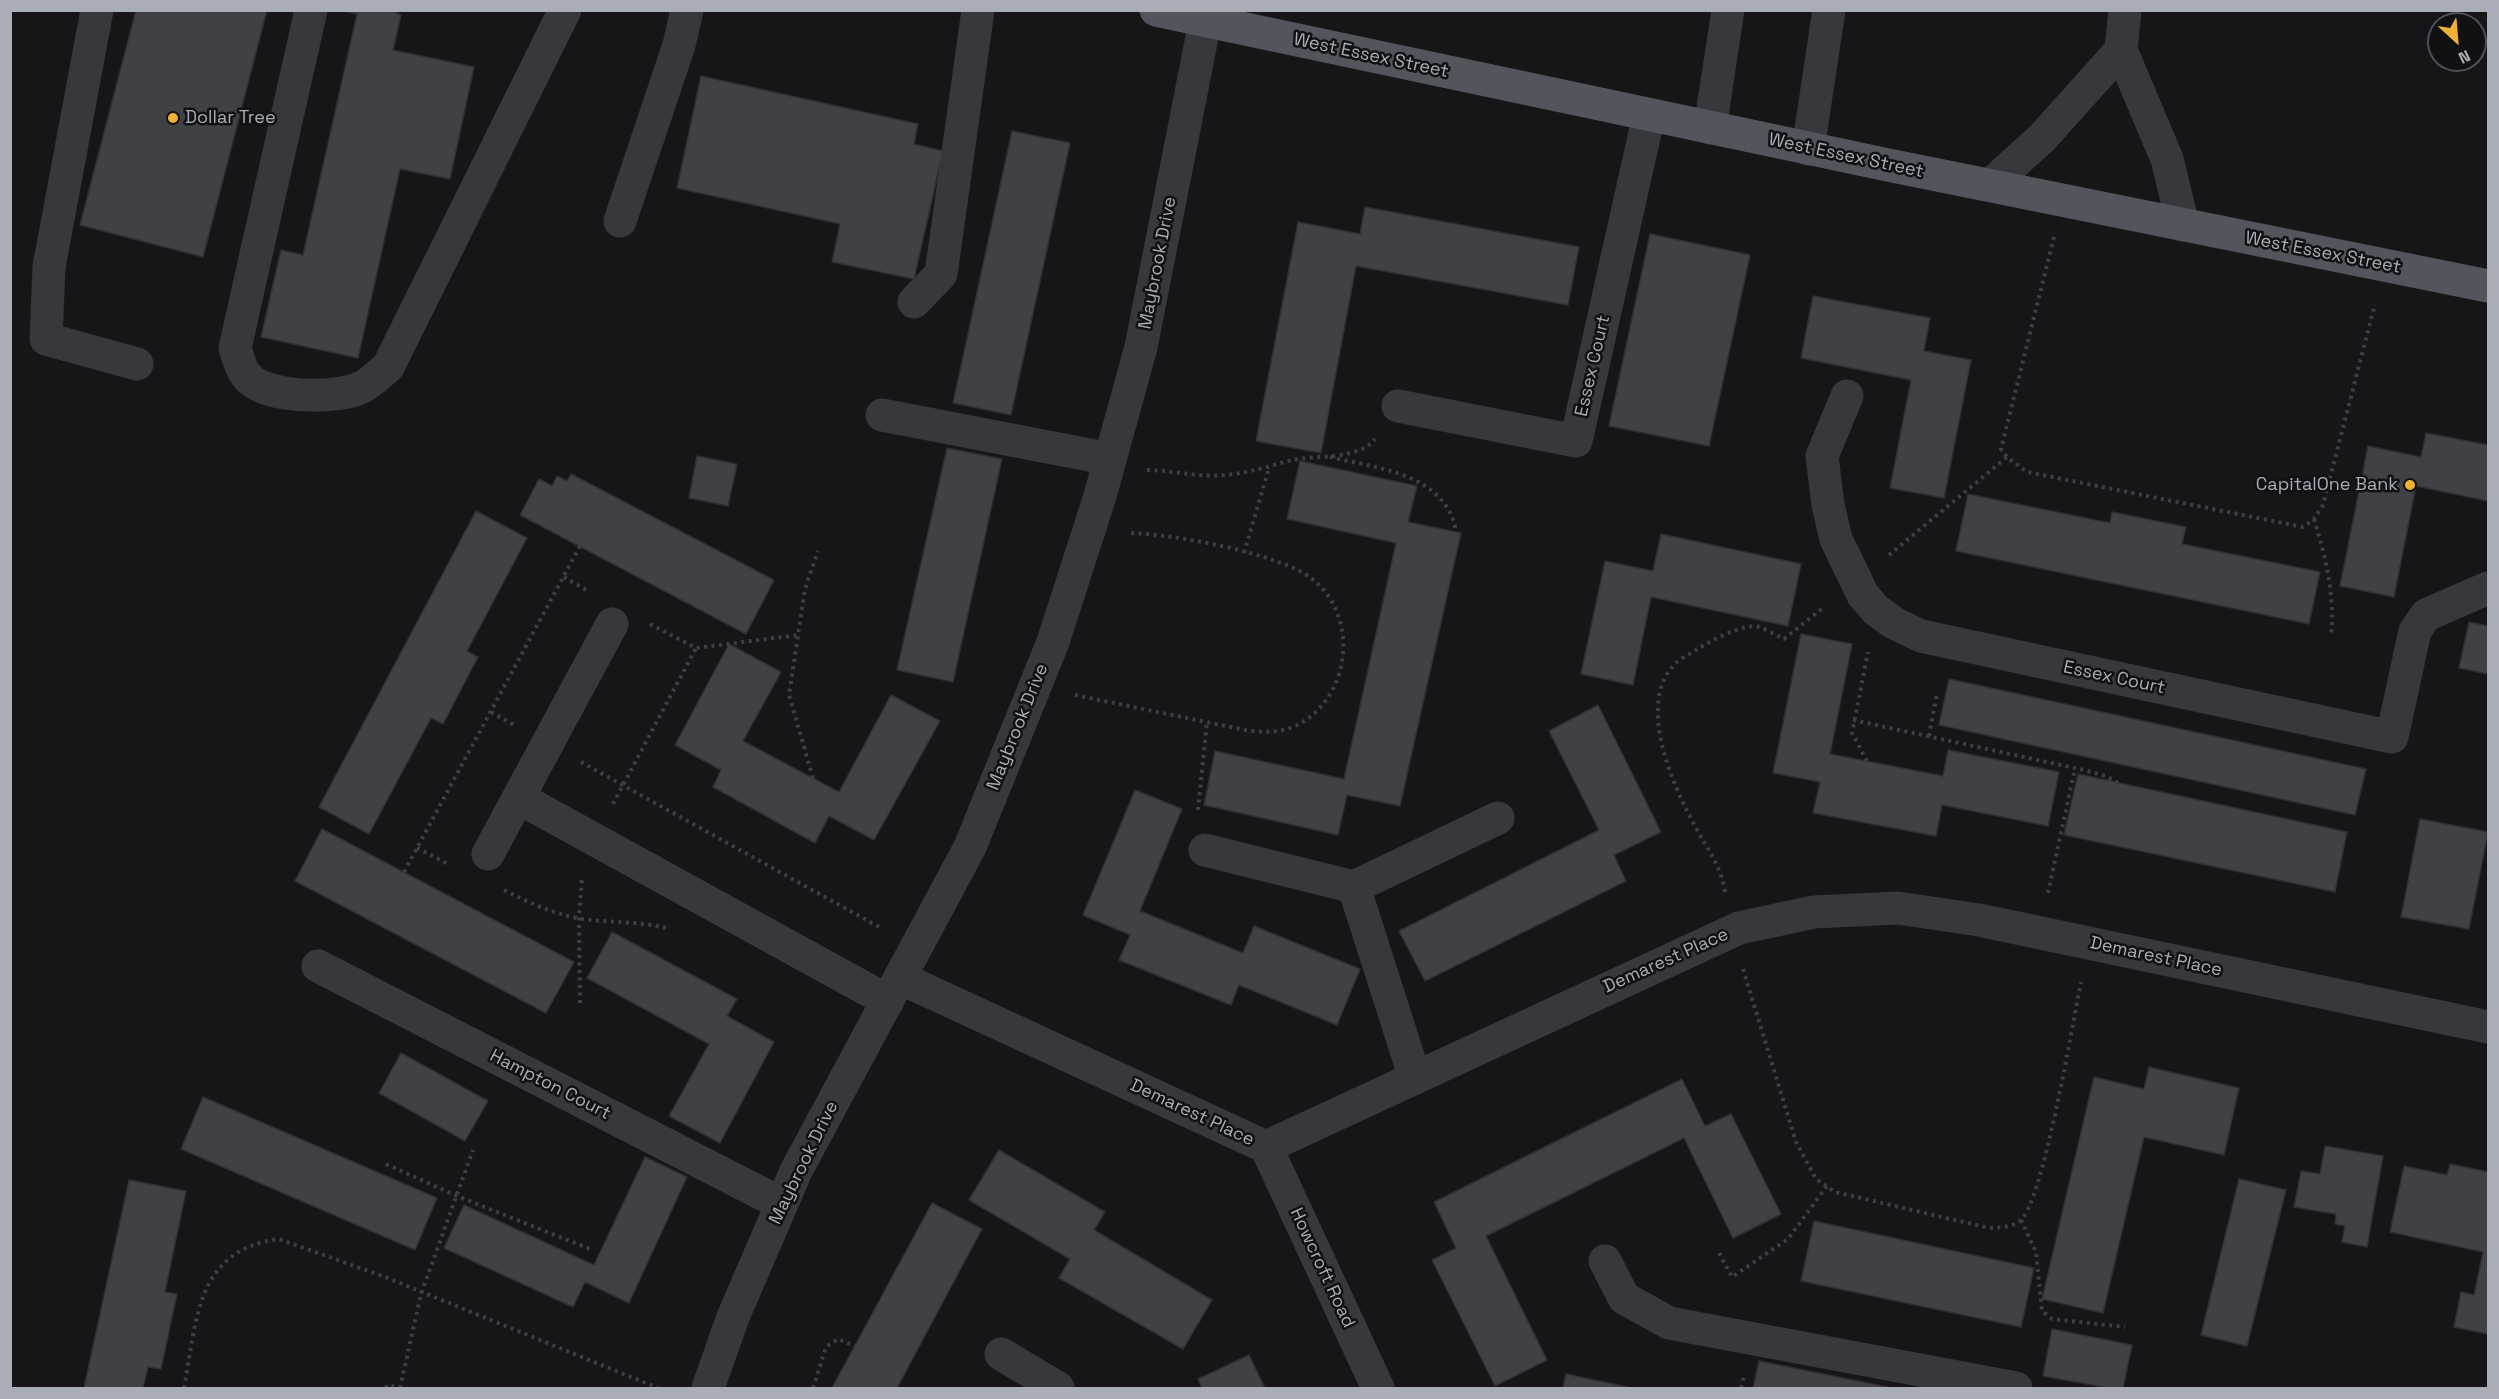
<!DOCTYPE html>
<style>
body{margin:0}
#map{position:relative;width:2499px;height:1399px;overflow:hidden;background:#161618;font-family:"Space Grotesk",sans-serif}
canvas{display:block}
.frame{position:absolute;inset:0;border:12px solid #a8adb8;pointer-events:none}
.north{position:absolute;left:2427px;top:12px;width:60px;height:60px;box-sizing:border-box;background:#111113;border:2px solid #4d4f55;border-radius:50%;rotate:154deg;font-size:16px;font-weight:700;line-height:24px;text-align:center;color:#a8adb8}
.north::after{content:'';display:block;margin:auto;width:21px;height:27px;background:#f2b134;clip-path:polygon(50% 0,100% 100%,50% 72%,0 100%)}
</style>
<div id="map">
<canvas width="2499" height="1399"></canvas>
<div class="frame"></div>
<div class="north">N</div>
</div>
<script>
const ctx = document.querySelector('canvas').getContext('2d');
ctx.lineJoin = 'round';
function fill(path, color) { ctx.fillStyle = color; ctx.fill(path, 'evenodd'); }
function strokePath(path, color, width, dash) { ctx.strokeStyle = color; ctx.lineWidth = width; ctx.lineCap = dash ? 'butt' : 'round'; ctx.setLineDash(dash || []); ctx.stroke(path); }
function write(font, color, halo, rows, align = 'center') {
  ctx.font = font + ' "Space Grotesk",sans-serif'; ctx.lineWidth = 5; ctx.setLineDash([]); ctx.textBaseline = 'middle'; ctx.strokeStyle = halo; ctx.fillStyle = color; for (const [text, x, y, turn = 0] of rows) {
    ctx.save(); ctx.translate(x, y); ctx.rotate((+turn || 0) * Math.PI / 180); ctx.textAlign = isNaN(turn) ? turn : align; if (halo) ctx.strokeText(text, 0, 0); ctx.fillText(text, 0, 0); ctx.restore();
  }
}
const building = new Path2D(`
 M 136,10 L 267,10 L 203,257 L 80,225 Z
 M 341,10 L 390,10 L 401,15 L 393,50 L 474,67 L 450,179 L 400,169 L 358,358 L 261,337 L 281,250 L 303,255 L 357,14 Z
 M 701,76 L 918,124 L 914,144 L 943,151 L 914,279 L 832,262 L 840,224 L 677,188 Z
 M 1012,131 L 1070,143 L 1011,415 L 953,403 Z
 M 1365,207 L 1579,247 L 1568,305 L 1356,266 L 1321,453 L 1256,441 L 1298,222 L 1360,234 Z
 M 1650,234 L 1750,255 L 1709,446 L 1609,426 Z
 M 1813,296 L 1930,318 L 1924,351 L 1971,360 L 1944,498 L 1890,488 L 1911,380 L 1801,358 Z
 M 2426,433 L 2488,445 L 2488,501 L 2416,486 L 2394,597 L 2340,586 L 2368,446 L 2421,457 Z
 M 947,448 L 1002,459 L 953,682 L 897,670 Z
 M 697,456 L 737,464 L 728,506 L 689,498 Z
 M 1300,461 L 1417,486 L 1408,522 L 1461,533 L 1400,806 L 1347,795 L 1338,835 L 1204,805 L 1215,751 L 1344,779 L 1396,543 L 1287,519 Z
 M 571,474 L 774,580 L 746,634 L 520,515 L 539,479 L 552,486 L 557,476 L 567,481 Z
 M 1968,494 L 2110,523 L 2112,512 L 2186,527 L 2182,544 L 2320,572 L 2309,624 L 1956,551 Z
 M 476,511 L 527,538 L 467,651 L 478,657 L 443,724 L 431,718 L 369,834 L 319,807 Z
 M 1661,534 L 1801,564 L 1788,626 L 1651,597 L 1633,685 L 1581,674 L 1605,561 L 1653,571 Z
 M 2469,622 L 2488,626 L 2488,674 L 2459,668 Z
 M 1801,634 L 1852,644 L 1830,754 L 1943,776 L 1948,750 L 2059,772 L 2048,826 L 1942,805 L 1936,836 L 1813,813 L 1820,782 L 1773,773 Z
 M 729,644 L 781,672 L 743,741 L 839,792 L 891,695 L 940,721 L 874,840 L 829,816 L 815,843 L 713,787 L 721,770 L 675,745 Z
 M 1949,679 L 2366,769 L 2355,815 L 1939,725 Z
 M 1598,705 L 1661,832 L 1614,855 L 1626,881 L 1425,981 L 1399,931 L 1599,830 L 1549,731 Z
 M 2078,774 L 2347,832 L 2335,892 L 2064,835 Z
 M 1135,790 L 1182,809 L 1140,911 L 1243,953 L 1254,926 L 1360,969 L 1337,1025 L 1239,985 L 1231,1005 L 1119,960 L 1130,935 L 1083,915 Z
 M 2420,819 L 2488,832 L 2469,929 L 2401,917 Z
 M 322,829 L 574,962 L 546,1013 L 295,881 Z
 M 612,932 L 737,999 L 727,1016 L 774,1042 L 720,1143 L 669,1116 L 709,1044 L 587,978 Z
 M 401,1053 L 488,1101 L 465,1141 L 379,1093 Z
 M 2149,1067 L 2239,1088 L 2224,1155 L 2144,1137 L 2103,1313 L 2042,1299 L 2094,1077 L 2144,1089 Z
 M 1682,1079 L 1705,1126 L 1731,1114 L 1781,1214 L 1733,1238 L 1684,1138 L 1486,1236 L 1547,1360 L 1495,1386 L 1432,1260 L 1456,1248 L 1434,1202 Z
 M 203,1097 L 437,1198 L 415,1250 L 181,1149 Z
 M 2325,1146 L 2383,1156 L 2367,1247 L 2342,1242 L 2345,1226 L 2335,1224 L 2336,1214 L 2294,1207 L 2301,1171 L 2320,1174 Z
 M 999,1150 L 1105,1212 L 1094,1230 L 1212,1300 L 1183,1349 L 1059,1278 L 1070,1259 L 969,1200 Z
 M 645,1157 L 687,1177 L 629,1303 L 585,1282 L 573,1307 L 444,1248 L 464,1205 L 594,1265 Z
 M 2450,1164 L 2488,1172 L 2488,1334 L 2454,1327 L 2461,1292 L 2474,1295 L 2483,1252 L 2390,1232 L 2404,1166 L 2447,1175 Z
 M 2239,1179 L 2286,1190 L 2247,1346 L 2201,1335 Z
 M 129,1180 L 186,1191 L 165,1292 L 177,1294 L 161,1369 L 148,1367 L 143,1388 L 84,1388 Z
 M 932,1203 L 982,1229 L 897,1388 L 832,1388 Z
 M 1814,1221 L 2034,1268 L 2021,1327 L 1801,1281 Z
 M 2052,1329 L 2132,1345 L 2123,1388 L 2109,1388 L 2043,1376 Z
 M 1249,1355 L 1265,1388 L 1202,1388 L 1198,1379 Z
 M 1759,1361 L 1893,1388 L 1753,1388 Z
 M 1566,1374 L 1632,1388 L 1563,1388 Z`);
fill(building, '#404145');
strokePath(building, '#303034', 1.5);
strokePath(new Path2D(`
 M 2054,237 L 2001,449 L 2007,457 L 2027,472 L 2303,527 L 2314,519 L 2323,505 L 2375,304
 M 1330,457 C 1377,468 1447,474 1456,532
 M 1147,470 C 1173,470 1199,478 1225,475 C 1249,473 1270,466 1292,460 C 1316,455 1359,460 1375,439
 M 2314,519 C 2326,558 2335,596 2331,637
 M 1244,553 L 1269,468
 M 1889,555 L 2007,457
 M 564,577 L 590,592
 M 650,624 L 696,648 L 798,635
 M 1075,695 L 1250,731 C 1266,732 1280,733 1295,726 C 1351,700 1361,616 1311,578 C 1278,553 1172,534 1130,533
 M 491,712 L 514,725
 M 1853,720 L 2084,770 L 2106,776 L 2120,784
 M 1929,736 L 1937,693
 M 1867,761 L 1852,733 L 1868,652
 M 581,762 L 881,928
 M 813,778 L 789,695 L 805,589 L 818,551
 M 613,804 L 696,648
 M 1198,810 L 1207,722
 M 417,848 L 448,864
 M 404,872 L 580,546
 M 504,890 C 530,903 553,914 582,919 C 612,923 641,921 670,929
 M 1725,892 C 1721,865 1707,849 1695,826 C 1673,786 1635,702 1676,663 C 1683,657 1692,653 1699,648 C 1712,640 1744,623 1759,627 C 1767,630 1776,635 1784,639 L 1824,607
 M 2048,893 L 2075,768
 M 1743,969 L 1796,1142 L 1816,1179 L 1835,1192 L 1989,1228 C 2000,1227 2010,1228 2020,1221 C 2043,1203 2073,1021 2081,982
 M 580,1003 L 579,918 L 582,877
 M 386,1164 L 457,1196 L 590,1249
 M 2021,1220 L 2036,1252 L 2042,1311 L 2052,1319 L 2125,1327
 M 1719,1253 L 1732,1277 L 1788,1239 L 1827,1186
 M 184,1388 C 197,1321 195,1250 279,1239 L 385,1277 L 658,1388
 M 386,1388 L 387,1385 L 400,1388
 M 400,1388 L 421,1294 L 473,1150
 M 813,1388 L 826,1347 L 838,1339 L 855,1346
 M 1741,1388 L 1744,1377`), '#3d3f44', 4, [3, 4.5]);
strokePath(new Path2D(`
 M 97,10 L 49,267 L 46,339 L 137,364
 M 311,10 L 235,348 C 238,356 240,368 246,375 C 263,399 337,400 362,387 C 371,383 380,373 388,367 L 565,10
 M 2125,10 L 2121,50 L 2167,159 L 2183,225
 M 1710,128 L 1728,10
 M 1808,149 L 1829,10
 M 1990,185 L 2042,138 L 2121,50
 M 620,221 L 679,45 L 687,10
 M 914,302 L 941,274 L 978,10
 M 1847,396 L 1822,456 L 1828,505 L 1836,539 L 1863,595 L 1876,610 L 1894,623 L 1921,636 L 2392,737 L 2415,631 L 2426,615 L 2488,588
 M 1398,406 L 1576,441 L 1649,115
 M 882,415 L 1110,459
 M 519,798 L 888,1001
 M 1205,850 L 1354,887 L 1498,818
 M 488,854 L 612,624
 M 1354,887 L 1415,1078
 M 318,966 L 782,1204
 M 900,978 L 1266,1147 L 1739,928 L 1814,912 L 1898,908 L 1979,920 L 2488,1027
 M 1266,1147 L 1378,1388
 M 1605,1261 L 1624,1298 L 1669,1323 L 2016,1388
 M 1001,1354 L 1058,1388
 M 708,1388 L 733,1317 L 796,1171 L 970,847 L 1053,642 L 1100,496 L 1141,347 L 1205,22`), '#37383d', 33);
strokePath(new Path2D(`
 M 1156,10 L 1888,165 L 2488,286`), '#53555c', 33);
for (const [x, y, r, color] of [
 [173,118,6,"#f2b134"],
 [2410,485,6,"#f2b134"]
]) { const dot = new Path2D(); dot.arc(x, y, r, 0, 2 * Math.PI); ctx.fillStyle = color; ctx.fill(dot); strokePath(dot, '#111113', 2); }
write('18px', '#a8adb8', '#111113', [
 ["West Essex Street",1371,56,12],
 ["West Essex Street",1846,156,12],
 ["West Essex Street",2323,253,11],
 ["Maybrook Drive",1158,263,-79],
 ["Essex Court",1593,366,-77],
 ["Essex Court",2114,678,12],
 ["Maybrook Drive",1018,727,-68],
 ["Demarest Place",2156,957,12],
 ["Demarest Place",1666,961,-24],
 ["Hampton Court",550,1085,27],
 ["Demarest Place",1192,1113,25],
 ["Maybrook Drive",804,1163,-64],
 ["Howcroft Road",1322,1268,65]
]);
write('18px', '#a8adb8', '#111113', [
 ["Dollar Tree",185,118],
 ["CapitalOne Bank",2398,485,"right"]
], 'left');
</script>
